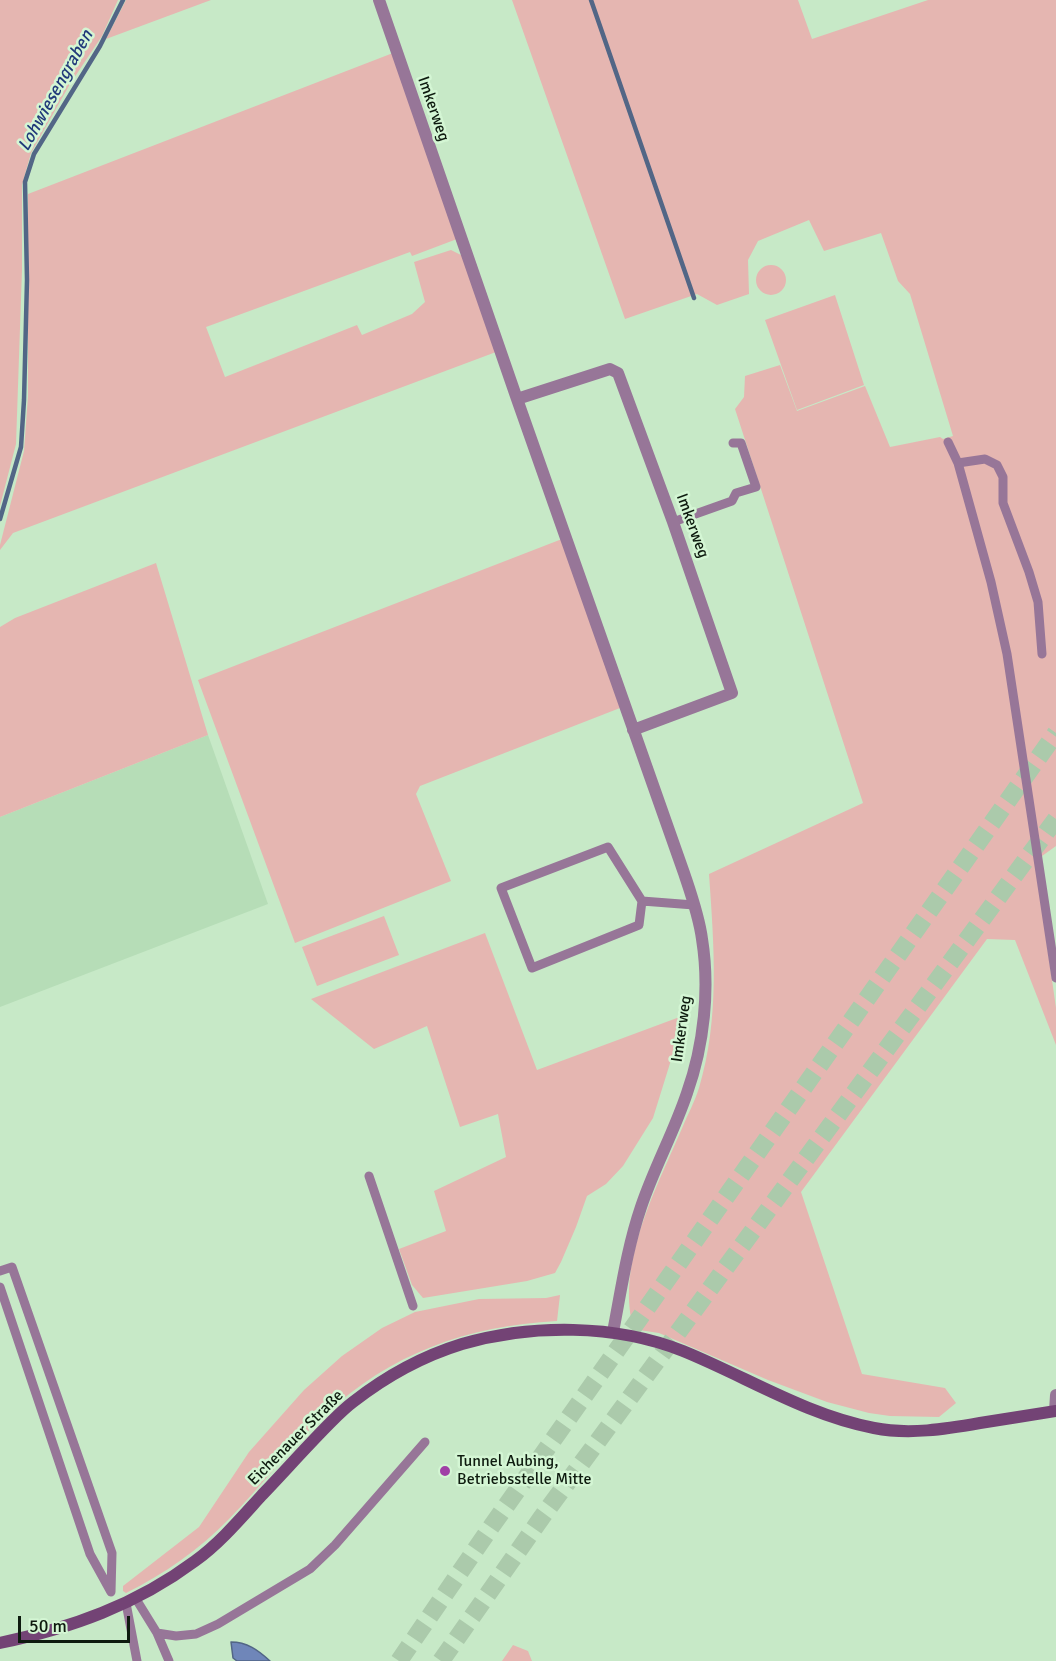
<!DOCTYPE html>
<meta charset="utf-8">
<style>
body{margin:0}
#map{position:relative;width:1056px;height:1661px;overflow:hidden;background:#c7e9c7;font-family:Signika,sans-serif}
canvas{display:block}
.scale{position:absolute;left:18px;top:1616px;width:112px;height:27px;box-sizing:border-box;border:3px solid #0e1b0f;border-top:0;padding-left:8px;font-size:18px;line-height:21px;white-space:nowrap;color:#0e1b0f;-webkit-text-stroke:4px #d4f6d4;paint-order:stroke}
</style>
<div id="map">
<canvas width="1056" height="1661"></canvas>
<div class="scale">50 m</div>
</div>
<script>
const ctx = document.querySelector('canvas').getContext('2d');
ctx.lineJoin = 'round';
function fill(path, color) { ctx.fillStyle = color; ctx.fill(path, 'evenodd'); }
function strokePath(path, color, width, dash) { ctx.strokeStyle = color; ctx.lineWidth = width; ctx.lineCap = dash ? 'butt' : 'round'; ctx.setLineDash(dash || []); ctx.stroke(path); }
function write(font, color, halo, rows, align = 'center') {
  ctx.font = font + ' Signika,sans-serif'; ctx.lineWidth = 5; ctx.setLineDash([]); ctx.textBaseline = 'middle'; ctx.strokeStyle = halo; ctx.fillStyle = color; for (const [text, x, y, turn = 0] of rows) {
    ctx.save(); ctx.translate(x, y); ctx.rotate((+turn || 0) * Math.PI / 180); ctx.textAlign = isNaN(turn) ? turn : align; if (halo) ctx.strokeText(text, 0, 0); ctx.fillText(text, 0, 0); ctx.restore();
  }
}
fill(new Path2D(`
 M 208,735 L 268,904 L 0,1007 L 0,817 Z`), '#b6ddb7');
fill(new Path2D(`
 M 0,0 L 118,0 L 102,36 L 70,84 L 31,153 L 22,185 L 22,270 L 16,444 L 0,506 Z
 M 126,0 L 211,0 L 106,39 Z
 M 512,0 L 798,0 L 812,39 L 928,0 L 1056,0 L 1056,846 L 1035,861 L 1056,1008 L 1056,1045 L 1015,940 L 987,939 L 801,1192 L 862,1374 L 945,1388 L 956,1403 L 939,1417 L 890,1416 L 869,1413 L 827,1402 L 768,1380 L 659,1333 L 639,1330 L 633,1326 C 616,1262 658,1185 683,1126 C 688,1114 695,1101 699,1088 C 720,1018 714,946 709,874 L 863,803 L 735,409 L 744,397 L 745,376 L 780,365 L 797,411 L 865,386 L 890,447 L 940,437 L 943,439 L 953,436 L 910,294 L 898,281 L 881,233 L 824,251 L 809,220 L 758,241 L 748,260 L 749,294 L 717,305 L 697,294 L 625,319 Z
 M 393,53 L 457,239 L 412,256 L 410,252 L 206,327 L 225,377 L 357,325 L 362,335 L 412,314 L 425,302 L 414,262 L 451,250 L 463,256 L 496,352 L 13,533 L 0,550 L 0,545 L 24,451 L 28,396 L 28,194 Z
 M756 280a15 15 0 1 1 30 0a15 15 0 1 1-30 0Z
 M 835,295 L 864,385 L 797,410 L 765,320 Z
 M 562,539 L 620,708 L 420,786 L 416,794 L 451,881 L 295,943 L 198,680 Z
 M 156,563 L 208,735 L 0,817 L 0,627 L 15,618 Z
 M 384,916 L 399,955 L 317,986 L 302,947 Z
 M 485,933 L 537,1070 L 685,1015 L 653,1118 L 623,1166 L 606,1184 L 587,1196 L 576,1227 L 561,1262 L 555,1273 L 527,1281 L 423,1298 L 412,1285 L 399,1249 L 446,1231 L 434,1191 L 506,1157 L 498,1114 L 460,1127 L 427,1026 L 374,1049 L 311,999 Z
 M 560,1295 L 557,1321 C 467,1326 391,1353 325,1415 C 290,1447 262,1486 229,1519 C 199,1550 164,1574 126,1593 L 123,1591 L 123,1586 L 199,1527 L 249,1452 L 304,1390 L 342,1356 L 382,1328 L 415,1312 L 479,1299 L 546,1298 Z
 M 513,1645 L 528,1651 L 532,1661 L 502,1661 Z`), '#e5b6b1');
const water = new Path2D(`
 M 231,1642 C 247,1642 258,1650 270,1661 L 237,1661 L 233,1658 Z`);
fill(water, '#6f86b9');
strokePath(water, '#526686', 1.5);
strokePath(new Path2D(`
 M 591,0 L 694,298
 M 0,519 L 21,447 L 24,400 L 27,280 L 25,182 L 34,154 L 100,46 L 123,0`), '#526686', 4.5);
strokePath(new Path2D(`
 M 399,1661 L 491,1527 L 1056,733
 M 441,1661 L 542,1517 L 1056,819`), '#abcaab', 18, [18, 9]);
strokePath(new Path2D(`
 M 948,442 L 958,463 L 991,582 L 1007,654 L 1056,978
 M 958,463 L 985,459 L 997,465 L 1003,477 L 1003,503 L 1029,572 L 1038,602 L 1042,654
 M 673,522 L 732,501 L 736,493 L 756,487 L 741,443 L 733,443
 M 642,901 L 639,925 L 532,968 L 501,888 L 608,847 L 642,901 L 694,905
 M 369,1176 L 413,1306
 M 0,1271 L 12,1267 L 112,1553 L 111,1592 L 90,1554 L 0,1287
 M 136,1599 L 157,1633 L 176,1636 L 196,1634 L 218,1624 L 310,1569 L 335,1545 L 425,1442
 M 126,1603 L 137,1661
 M 157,1633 L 169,1661`), '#977698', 9);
strokePath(new Path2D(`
 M 379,0 L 517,399 L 684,873 C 691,894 699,916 702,939 C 710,989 704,1045 687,1093 C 674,1132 654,1168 641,1207 C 627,1248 621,1291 613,1332
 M 517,399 L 610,369 L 618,373 L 673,522 L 732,693 L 633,730
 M 1055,1411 L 1056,1395`), '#977698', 12);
strokePath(new Path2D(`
 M 0,1643 C 71,1628 136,1605 195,1561 C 220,1543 241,1518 262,1495 C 285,1471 307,1446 331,1422 C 338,1415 345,1408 353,1402 C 385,1377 423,1356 462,1344 C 532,1324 615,1324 683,1351 C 747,1377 806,1415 874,1428 C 909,1435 946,1429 980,1423 C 1005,1419 1031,1415 1056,1411`), '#734375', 12);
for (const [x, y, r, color] of [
 [445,1471,6,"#a03fa6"]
]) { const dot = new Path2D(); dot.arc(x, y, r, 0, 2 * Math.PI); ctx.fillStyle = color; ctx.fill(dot); strokePath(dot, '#d4f6d4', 2); }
write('16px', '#0e1b0f', '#d4f6d4', [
 ["Imkerweg",433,109,71],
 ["Imkerweg",692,526,70],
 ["Imkerweg",682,1029,-82],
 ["Eichenauer Straße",296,1438,-45]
]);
write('16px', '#0e1b0f', '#d4f6d4', [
 ["Tunnel Aubing,",457,1462],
 ["Betriebsstelle Mitte",457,1480]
], 'left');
write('italic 18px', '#223a7a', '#d4f6d4', [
 ["Lohwiesengraben",56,91,-61]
]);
</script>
